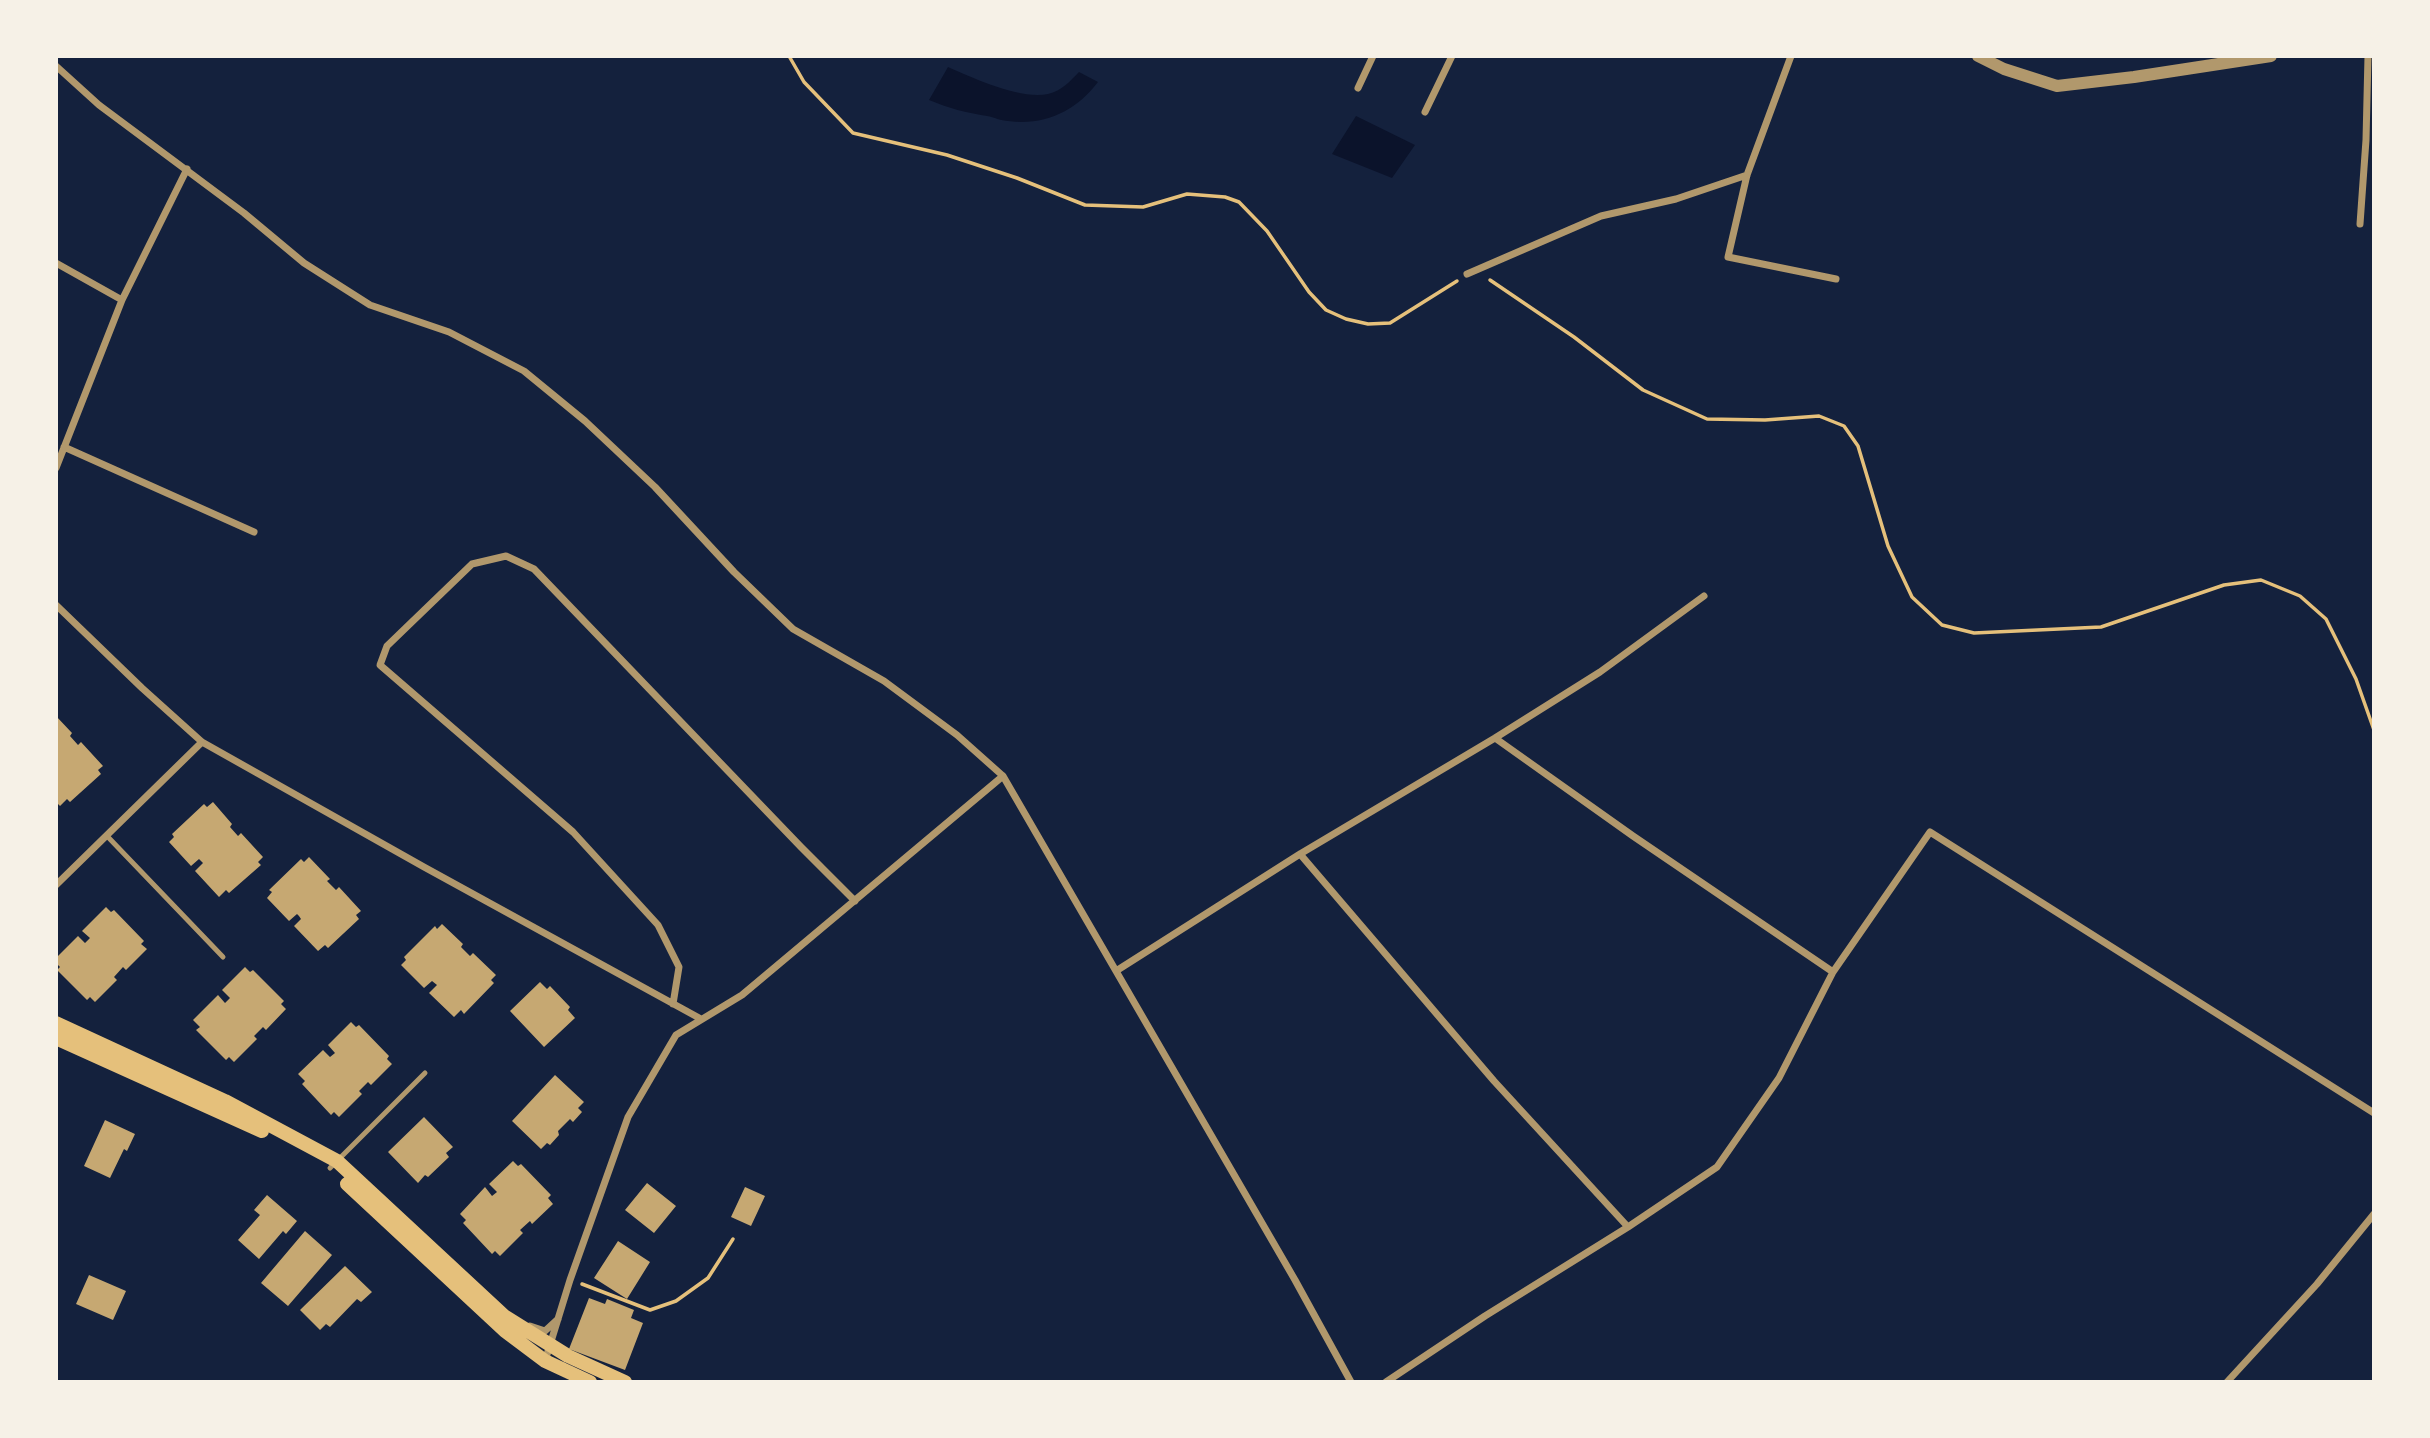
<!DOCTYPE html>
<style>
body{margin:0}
#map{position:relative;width:2430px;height:1438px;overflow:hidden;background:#14213d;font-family:"Fira Sans Condensed",sans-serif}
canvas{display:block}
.frame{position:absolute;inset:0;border:58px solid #f6f1e7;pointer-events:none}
</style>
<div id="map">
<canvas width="2430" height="1438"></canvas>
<div class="frame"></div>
</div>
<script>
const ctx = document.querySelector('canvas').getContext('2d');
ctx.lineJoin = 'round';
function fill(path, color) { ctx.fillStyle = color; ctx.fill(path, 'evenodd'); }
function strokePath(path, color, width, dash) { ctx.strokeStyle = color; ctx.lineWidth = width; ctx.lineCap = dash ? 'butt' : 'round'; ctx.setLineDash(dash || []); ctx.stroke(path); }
fill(new Path2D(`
 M 948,67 C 973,78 1021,100 1048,94 C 1062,91 1070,81 1079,72 L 1098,82 C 1076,111 1045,126 1008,121 C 1001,121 994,117 987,116 C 967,113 948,108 929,100 Z
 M 1356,116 L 1415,145 L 1392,178 L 1332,154 Z`), '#0b132b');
fill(new Path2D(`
 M 56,716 L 72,733 L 70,736 L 78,745 L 81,742 L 103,766 L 98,770 L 101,774 L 70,802 L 67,799 L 60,806 L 56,802 Z
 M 213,802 L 232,824 L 230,827 L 238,836 L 241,833 L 263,857 L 258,862 L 261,865 L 229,893 L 226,890 L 219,897 L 195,871 L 203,863 L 199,859 L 191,866 L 169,842 L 174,837 L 172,834 L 204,804 L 207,807 Z
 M 309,857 L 330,879 L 327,881 L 336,890 L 339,887 L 361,911 L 356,915 L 359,919 L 328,948 L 325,945 L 318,951 L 294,926 L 301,919 L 299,916 L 297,914 L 289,921 L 267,898 L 272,892 L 269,890 L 301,859 L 304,862 Z
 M 106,907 L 111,912 L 114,910 L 144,941 L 141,944 L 147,949 L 126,970 L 123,967 L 114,977 L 117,980 L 95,1002 L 90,997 L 87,1000 L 57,970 L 60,967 L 56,963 L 56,958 L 78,936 L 85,943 L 90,938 L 82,931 Z
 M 442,924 L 463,944 L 461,947 L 470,956 L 473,953 L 496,975 L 491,980 L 494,983 L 464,1014 L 461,1010 L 454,1017 L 429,993 L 437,985 L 432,981 L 424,988 L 401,965 L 406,960 L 404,957 L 435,926 L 437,929 Z
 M 245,967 L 250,972 L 253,970 L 284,1001 L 281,1004 L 286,1009 L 266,1030 L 263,1027 L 254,1036 L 257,1039 L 234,1062 L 229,1057 L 226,1060 L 196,1030 L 200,1027 L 193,1020 L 218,995 L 225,1003 L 230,998 L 222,990 Z
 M 540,982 L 547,989 L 550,986 L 570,1007 L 568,1010 L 575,1018 L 544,1047 L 510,1011 Z
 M 351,1022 L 356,1027 L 359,1025 L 389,1056 L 387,1059 L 392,1064 L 371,1085 L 368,1082 L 359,1091 L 362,1094 L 339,1117 L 334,1112 L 331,1115 L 302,1084 L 305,1081 L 298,1074 L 323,1050 L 330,1057 L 335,1053 L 328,1045 Z
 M 555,1075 L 584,1102 L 578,1108 L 582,1112 L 573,1122 L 570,1119 L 558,1131 L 559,1135 L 550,1145 L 547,1143 L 541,1149 L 512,1121 Z
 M 424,1117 L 453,1147 L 446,1153 L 449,1157 L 428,1177 L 425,1175 L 418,1183 L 388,1152 Z
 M 105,1120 L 135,1134 L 127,1151 L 124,1149 L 110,1178 L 84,1166 Z
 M 513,1161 L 518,1166 L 521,1164 L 551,1195 L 548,1198 L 553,1204 L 532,1224 L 530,1221 L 520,1230 L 523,1233 L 500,1256 L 495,1251 L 492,1254 L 463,1223 L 466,1220 L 460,1214 L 485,1187 L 492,1196 L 497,1192 L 489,1184 Z
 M 647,1183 L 676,1206 L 654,1233 L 625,1210 Z
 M 745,1187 L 765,1196 L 751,1226 L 731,1217 Z
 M 267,1195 L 297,1221 L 286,1234 L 283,1231 L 259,1259 L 238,1240 L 260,1215 L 254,1210 Z
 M 305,1231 L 332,1255 L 288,1306 L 261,1283 Z
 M 618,1241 L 650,1262 L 627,1299 L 594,1278 Z
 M 345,1266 L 372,1292 L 361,1302 L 357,1299 L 330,1327 L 326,1324 L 320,1330 L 300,1310 Z
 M 89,1275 L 126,1291 L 113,1320 L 76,1304 Z
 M 589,1298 L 605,1304 L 607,1299 L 634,1310 L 631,1318 L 643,1323 L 625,1370 L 569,1349 Z`), '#c6a872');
strokePath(new Path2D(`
 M 789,56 L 804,82 L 853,133 L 947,155 L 1017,178 L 1085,205 L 1143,207 L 1187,194 L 1225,197 L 1239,202 L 1267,231 L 1309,292 L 1326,310 L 1346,319 L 1368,324 L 1390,323 L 1457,281
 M 1490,280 L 1574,337 L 1643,390 L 1707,419 L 1765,420 L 1819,416 L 1844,426 L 1858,446 L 1888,546 L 1912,597 L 1942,625 L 1974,633 L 2101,627 L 2224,585 L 2261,580 L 2300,596 L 2326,619 L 2356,679 L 2374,730
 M 582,1284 L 650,1310 L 676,1301 L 708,1278 L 733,1239`), '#e5c07b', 3.5);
strokePath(new Path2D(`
 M 107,836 L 223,957
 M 330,1168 L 425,1073`), '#b1986c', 5);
strokePath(new Path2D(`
 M 1791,56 L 1747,175 L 1728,257 L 1836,279
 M 56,66 L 99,105 L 244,213 L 304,263 L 370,305 L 449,332 L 524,371 L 585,421 L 655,487 L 734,572 L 793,629 L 884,681 L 957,735 L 1003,776 L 1295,1280 L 1351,1382
 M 1358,88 L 1373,56
 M 1425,112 L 1452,56
 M 2360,224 L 2366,140 L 2368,56
 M 56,263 L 122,300
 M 1467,274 L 1601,216 L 1676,199 L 1747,175
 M 64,447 L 254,532
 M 56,468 L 122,300 L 187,169
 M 56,605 L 142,688 L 202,742 L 424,867 L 701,1019
 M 1300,854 L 1494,1081 L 1628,1227
 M 56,885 L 202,742
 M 1116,971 L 1300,854 L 1495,738 L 1600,672 L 1704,596
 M 1833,972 L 1930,832 L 2374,1113
 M 673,1004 L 679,967 L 658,925 L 573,832 L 380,665 L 387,646 L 472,564 L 506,556 L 534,569 L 801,847 L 855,901
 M 530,1326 L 545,1331 L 558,1319
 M 545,1361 L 570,1280 L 628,1117 L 676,1035 L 742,995 L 1003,776
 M 1386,1382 L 1485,1316 L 1628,1227 L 1717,1167 L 1779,1078 L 1833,972 L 1633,836 L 1495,738
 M 2227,1382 L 2317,1284 L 2374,1214`), '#b1986c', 7);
strokePath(new Path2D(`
 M 1978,56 L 2004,69 L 2057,86 L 2134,77 L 2271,56`), '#b1986c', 12);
strokePath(new Path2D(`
 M 56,1023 L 225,1101 L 337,1161 L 504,1316 L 568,1356 L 625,1382
 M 56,1038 L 262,1131
 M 347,1184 L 505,1331 L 545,1361 L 590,1382`), '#e5c07b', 14);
</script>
